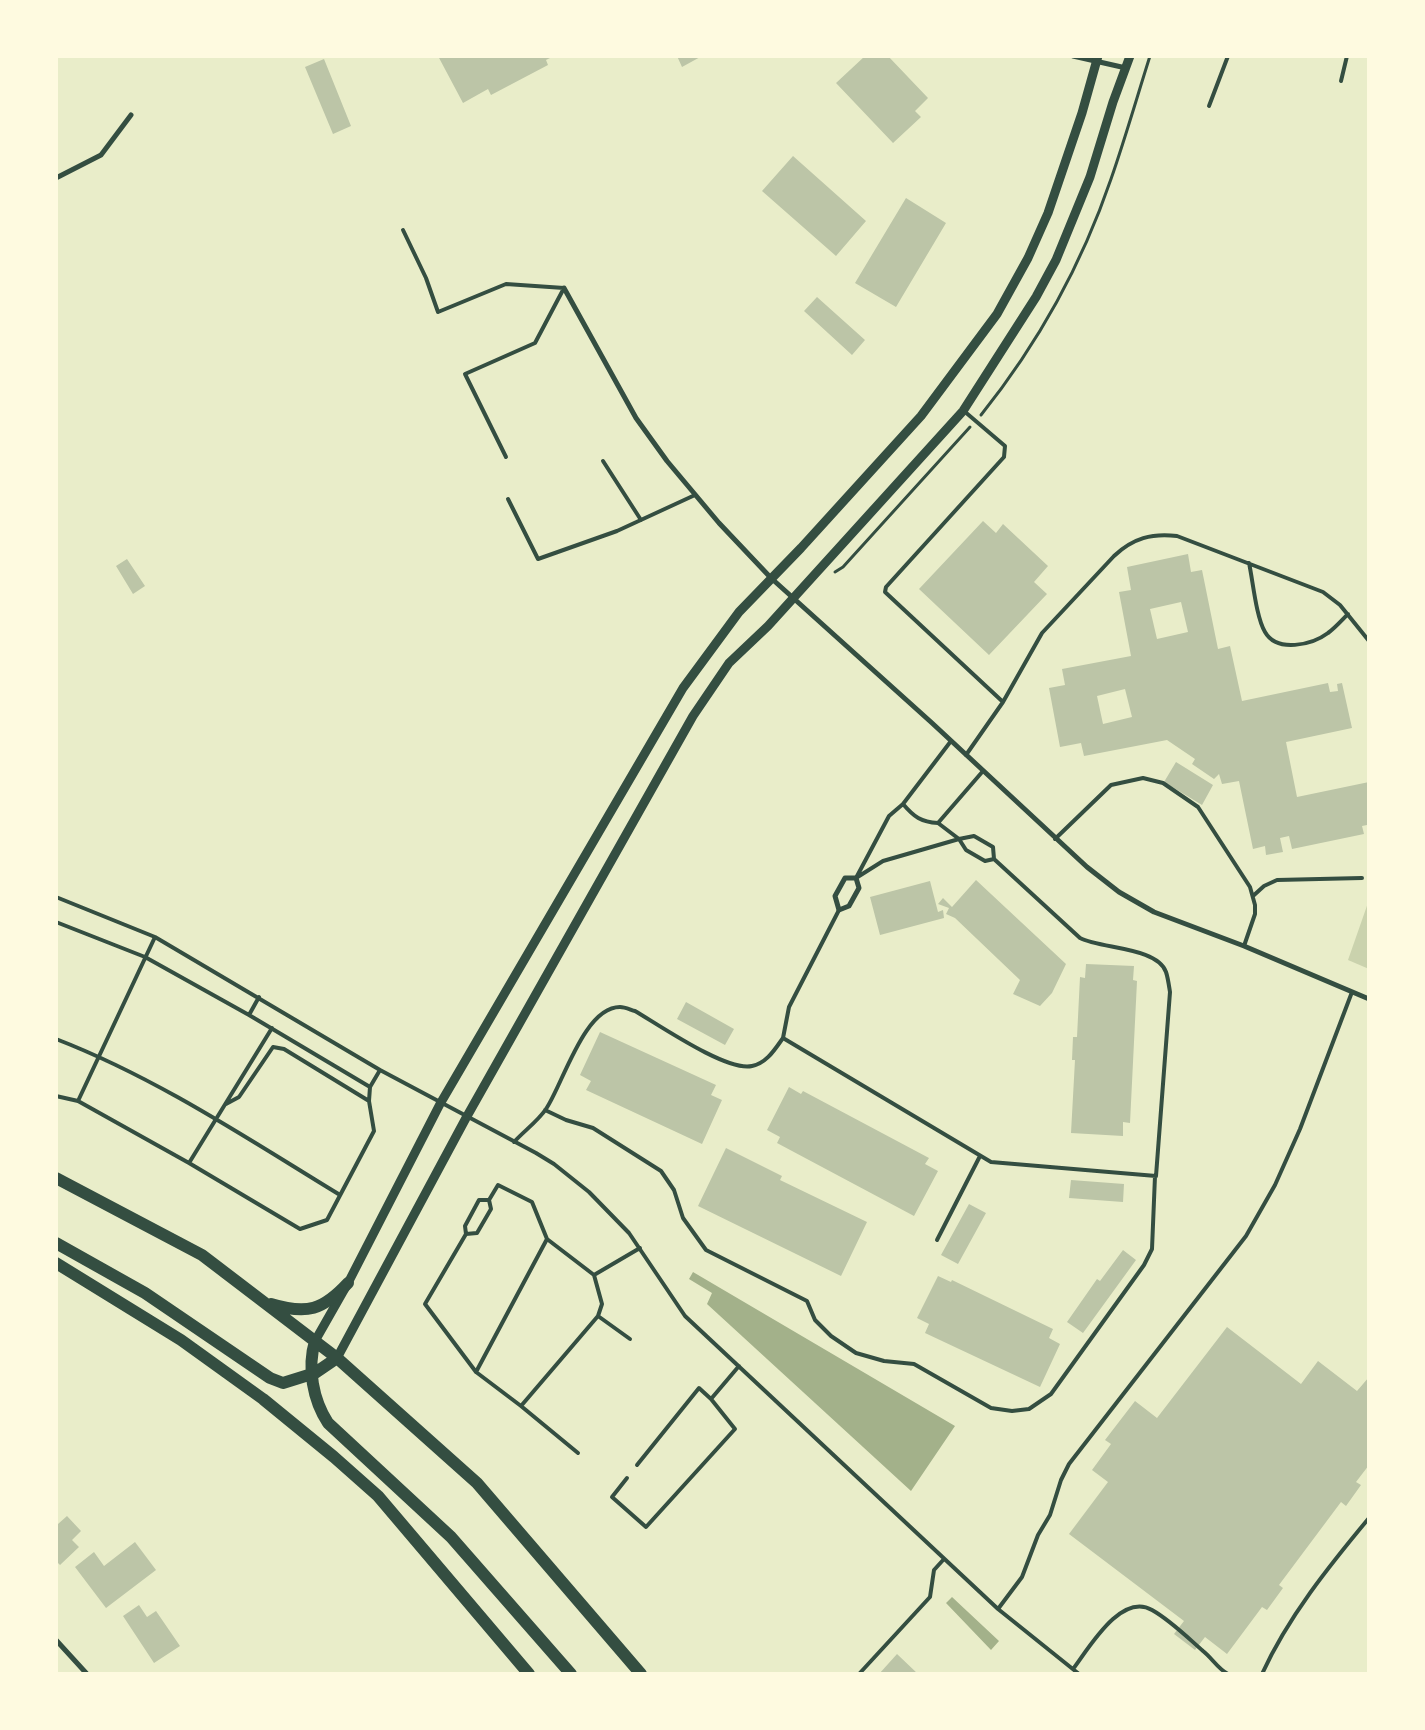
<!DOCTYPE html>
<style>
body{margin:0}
#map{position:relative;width:1425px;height:1730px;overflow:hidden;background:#e9edc9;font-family:Ubuntu,sans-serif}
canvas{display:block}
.frame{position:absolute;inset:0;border:58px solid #fefae0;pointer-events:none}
</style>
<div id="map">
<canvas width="1425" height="1730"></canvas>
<div class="frame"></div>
</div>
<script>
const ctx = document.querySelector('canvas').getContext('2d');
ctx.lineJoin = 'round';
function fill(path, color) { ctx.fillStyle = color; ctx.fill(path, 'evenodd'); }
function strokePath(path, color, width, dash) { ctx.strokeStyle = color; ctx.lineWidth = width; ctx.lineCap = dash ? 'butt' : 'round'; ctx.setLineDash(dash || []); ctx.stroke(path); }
fill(new Path2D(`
 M 1369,900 L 1369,969 L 1348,960 Z`), '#cad2ad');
fill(new Path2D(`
 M 693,1272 L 955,1426 L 911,1491 L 707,1304 L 712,1293 L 689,1279 Z
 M 952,1597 L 999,1641 L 991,1650 L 946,1603 Z`), '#a3b18a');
fill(new Path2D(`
 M 438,56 L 554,56 L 546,60 L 548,65 L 491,95 L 488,89 L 463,103 Z
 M 677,56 L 702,56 L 682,67 Z
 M 865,56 L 888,56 L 928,98 L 915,111 L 921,117 L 893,143 L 836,83 Z
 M 324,59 L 351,126 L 333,134 L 305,67 Z
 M 793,156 L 866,221 L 836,256 L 762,191 Z
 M 906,198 L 946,223 L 896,307 L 855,283 Z
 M 817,297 L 865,340 L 852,355 L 804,311 Z
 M 983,521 L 996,533 L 1003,524 L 1048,566 L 1034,582 L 1047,594 L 989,655 L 919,589 Z
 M 1188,554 L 1191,572 L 1202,570 L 1218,649 L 1230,646 L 1242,701 L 1328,683 L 1330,692 L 1338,691 L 1337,684 L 1342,683 L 1352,728 L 1286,742 L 1297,797 L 1369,782 L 1369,828 L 1367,825 L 1362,826 L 1364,834 L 1292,849 L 1289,836 L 1280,838 L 1283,852 L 1266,855 L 1265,846 L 1253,849 L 1239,781 L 1222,784 L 1219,774 L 1214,779 L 1192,764 L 1195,759 L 1167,740 L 1084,756 L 1081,743 L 1060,747 L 1049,688 L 1065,685 L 1062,669 L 1131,656 L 1119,592 L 1131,590 L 1127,567 ZM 1181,602 L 1188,632 L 1157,639 L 1150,609 ZM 1125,689 L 1132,717 L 1103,724 L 1097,696 Z
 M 127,559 L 145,586 L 133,594 L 116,566 Z
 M 1176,762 L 1213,785 L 1202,805 L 1164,782 Z
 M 976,880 L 1066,964 L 1052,993 L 1040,1006 L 1013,994 L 1020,980 L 955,918 L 946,914 L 949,908 L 938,904 L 943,898 L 952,907 Z
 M 930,881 L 938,912 L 943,910 L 944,918 L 880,935 L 870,897 Z
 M 1086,964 L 1134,966 L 1133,980 L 1137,981 L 1130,1123 L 1123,1122 L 1123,1136 L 1071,1133 L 1075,1060 L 1072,1060 L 1073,1037 L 1077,1037 L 1080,977 L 1085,978 Z
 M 686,1002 L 734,1029 L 725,1045 L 677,1019 Z
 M 600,1032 L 716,1085 L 711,1095 L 722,1100 L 702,1144 L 586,1090 L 591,1081 L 580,1075 Z
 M 789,1087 L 801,1094 L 803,1091 L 929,1158 L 925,1164 L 938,1171 L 914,1216 L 777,1143 L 780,1137 L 767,1130 Z
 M 726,1148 L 782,1176 L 780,1180 L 867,1222 L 841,1276 L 698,1206 Z
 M 1071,1180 L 1124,1184 L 1123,1202 L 1069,1198 Z
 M 969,1204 L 986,1213 L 958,1264 L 941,1255 Z
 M 1123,1250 L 1136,1260 L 1083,1333 L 1067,1322 L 1097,1279 L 1100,1281 Z
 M 938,1276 L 951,1282 L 952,1280 L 1053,1329 L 1049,1338 L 1060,1344 L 1040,1387 L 925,1333 L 929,1324 L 917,1318 Z
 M 1227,1327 L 1301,1384 L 1318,1361 L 1357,1391 L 1369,1377 L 1369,1465 L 1356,1482 L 1361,1485 L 1346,1506 L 1341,1502 L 1279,1585 L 1283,1588 L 1267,1610 L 1262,1607 L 1227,1654 L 1205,1637 L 1195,1650 L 1174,1634 L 1184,1621 L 1069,1534 L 1108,1482 L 1092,1470 L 1111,1444 L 1105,1440 L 1135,1401 L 1157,1418 Z
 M 67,1516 L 81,1531 L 72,1540 L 79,1547 L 60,1565 L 56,1561 L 56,1522 L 58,1524 Z
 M 135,1542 L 156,1570 L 106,1608 L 75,1567 L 94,1552 L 104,1566 Z
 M 139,1605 L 147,1617 L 156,1611 L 180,1646 L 154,1663 L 123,1616 Z
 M 897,1654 L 918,1674 L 879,1674 Z`), '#bcc5a7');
strokePath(new Path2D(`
 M 981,415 C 1037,345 1082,264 1111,179 C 1125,139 1137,97 1150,56
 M 835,572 L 843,567 L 970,427`), '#344e41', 3);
strokePath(new Path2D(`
 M 1341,81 L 1347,56
 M 1209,106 L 1228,56
 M 403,230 L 426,278 L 438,312 L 506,284 L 564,288 L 535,343 L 465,374 L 506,457
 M 964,411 L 1005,446 L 1004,457 L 886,587 L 885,592 L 1003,702
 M 603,461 L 641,520
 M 508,499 L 538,559 L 617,531 L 695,495
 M 1249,563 C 1253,581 1256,617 1265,632 C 1277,653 1312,645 1328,633 C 1335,628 1342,620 1348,614
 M 951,741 L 903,804 C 914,817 921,822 938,823 L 983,771
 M 966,755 L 1003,702 L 1042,633 L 1114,556 C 1133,538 1152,533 1177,536 L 1323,592 L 1340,605 L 1369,641
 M 903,804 L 889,816 L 856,878 L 883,861 L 959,839 L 938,823
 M 974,836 L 993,847 L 994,859 L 985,861 L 966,850 L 959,839 Z
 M 1055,839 L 1111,785 L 1143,778 L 1163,783 L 1198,807 L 1250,887 L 1255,905 L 1255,914 L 1244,946
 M 1253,896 L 1264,886 L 1277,880 L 1362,878
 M 56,897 L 155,937
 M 839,910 L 789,1007 L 783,1038 L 991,1162 L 1156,1176 L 1170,992 C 1169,986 1168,978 1166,972 C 1157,947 1101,949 1080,938 L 994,859
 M 56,922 L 145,957 L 249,1015
 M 259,997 L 249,1015 L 370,1087
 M 56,1039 C 157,1078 248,1139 340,1195
 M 380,1070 L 155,937 L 78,1101 L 189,1163 L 300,1229 L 327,1220 L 374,1131 L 369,1101 L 370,1087 L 380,1070 L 536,1153 L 554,1164 L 589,1192 L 629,1233 L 685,1316 L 998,1609 L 1079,1674
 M 56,1096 L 78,1101
 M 226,1104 L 239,1097 L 273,1047 L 284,1049 L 369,1101
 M 545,1110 L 566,1120 L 593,1128 L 661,1171 L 674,1190 L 683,1218 L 706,1250 L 807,1301 L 815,1320 L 831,1336 L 856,1353 L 884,1361 L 914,1364 L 991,1408 L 1012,1411 L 1029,1409 L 1051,1394 L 1144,1265 L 1152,1249 L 1155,1176
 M 514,1142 C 524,1131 538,1121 546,1109 C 563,1084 584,1007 620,1007 C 625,1007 631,1010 635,1011 C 659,1025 727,1072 752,1066 C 767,1063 775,1049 783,1038
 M 189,1163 L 272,1028
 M 466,1234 L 477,1233 L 491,1209 L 489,1200 L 498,1185 L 532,1202 L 547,1239
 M 937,1240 L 980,1156
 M 594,1275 L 547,1239 L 476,1372 L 521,1406 L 598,1316 L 602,1304 L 594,1275 L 640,1248
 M 598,1316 L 630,1339
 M 476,1372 L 425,1304 L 466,1234 L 465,1226 L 479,1200 L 489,1200
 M 521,1406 L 578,1453
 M 637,1465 L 699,1388 L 711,1399
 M 627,1478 L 612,1497 L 646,1527 L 735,1429 L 711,1399 L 739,1366
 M 998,1609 L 1022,1577 L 1038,1535 L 1050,1515 L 1061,1480 L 1069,1464 L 1246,1236 L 1275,1185 L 1300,1129 L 1352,992
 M 1073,1669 C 1089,1648 1121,1592 1152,1610 C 1170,1620 1187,1637 1203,1651 C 1212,1658 1218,1669 1228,1674
 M 859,1674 L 930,1597 L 934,1570 L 944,1559
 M 1262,1674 C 1288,1617 1329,1566 1369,1518`), '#344e41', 4);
strokePath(new Path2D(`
 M 1073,56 L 1126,68
 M 56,178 L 101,155 L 131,115
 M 564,288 L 636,418 L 667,461 L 719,523 L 771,578 L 932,723 L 1087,867 L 1119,892 L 1154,912 L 1244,946 L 1369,999
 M 845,878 L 856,878 L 859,888 L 849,906 L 839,910 L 835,896 Z
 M 56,1640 L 87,1674`), '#344e41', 5);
strokePath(new Path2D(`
 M 315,1341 L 348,1283 L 440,1104 L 683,688 L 739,612 L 801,548 L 921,416 L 997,314 L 1028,258 L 1048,213 L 1082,113 L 1098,56
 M 337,1358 L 466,1118 L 693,716 L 729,663 L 768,626 L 963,411 L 1036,297 L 1056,260 L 1090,177 L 1113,102 L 1130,56`), '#344e41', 9);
strokePath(new Path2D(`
 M 56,1178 L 202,1255 L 337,1358 L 477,1483 L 641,1674
 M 56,1243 L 145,1293 L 270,1378 L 283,1383 L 315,1373 L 337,1358
 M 56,1263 L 181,1340 L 263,1399 L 334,1457 L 378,1496 L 529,1674
 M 271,1304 C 307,1315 323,1310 348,1283
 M 315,1341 C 307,1368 313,1400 328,1423 L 451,1537 L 571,1674`), '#344e41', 12);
</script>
